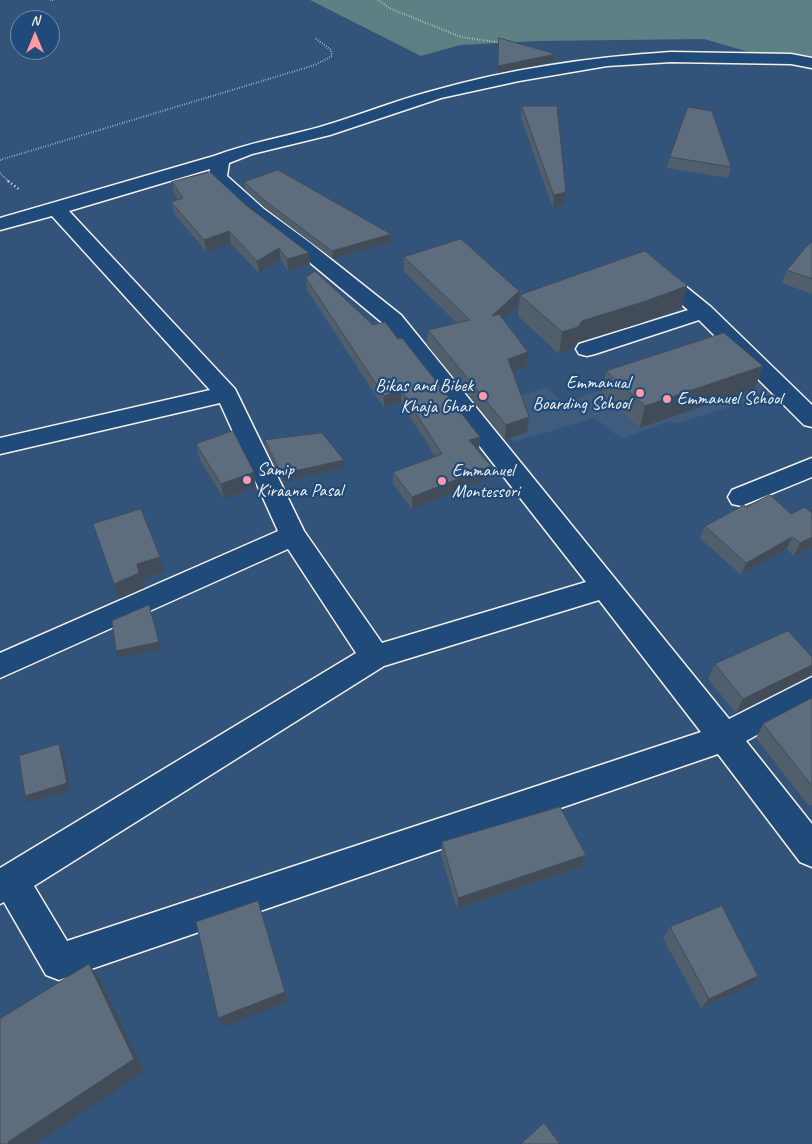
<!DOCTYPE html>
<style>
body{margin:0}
#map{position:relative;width:812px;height:1144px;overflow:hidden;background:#32547b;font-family:Caveat,sans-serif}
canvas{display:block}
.north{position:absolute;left:10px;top:10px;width:50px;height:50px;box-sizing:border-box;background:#1f4a7a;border:1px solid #748da6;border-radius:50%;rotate:0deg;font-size:14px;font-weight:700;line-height:20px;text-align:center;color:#f4f1e8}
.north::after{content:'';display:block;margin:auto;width:18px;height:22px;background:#ff9aa2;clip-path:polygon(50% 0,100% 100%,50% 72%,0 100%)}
</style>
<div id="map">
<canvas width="812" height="1144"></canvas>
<div class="north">N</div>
</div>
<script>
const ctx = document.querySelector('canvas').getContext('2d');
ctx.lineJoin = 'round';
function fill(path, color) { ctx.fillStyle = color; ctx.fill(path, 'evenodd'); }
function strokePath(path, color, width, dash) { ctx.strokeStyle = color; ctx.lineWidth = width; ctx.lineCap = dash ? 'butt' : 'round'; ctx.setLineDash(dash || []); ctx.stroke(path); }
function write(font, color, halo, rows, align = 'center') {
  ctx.font = font + ' Caveat,sans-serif'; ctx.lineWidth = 4.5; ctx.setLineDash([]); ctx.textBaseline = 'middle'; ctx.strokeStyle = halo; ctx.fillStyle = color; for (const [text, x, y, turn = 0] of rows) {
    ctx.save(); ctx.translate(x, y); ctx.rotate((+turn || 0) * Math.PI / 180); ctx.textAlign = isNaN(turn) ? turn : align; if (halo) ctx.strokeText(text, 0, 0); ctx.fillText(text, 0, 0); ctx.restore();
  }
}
fill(new Path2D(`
 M 720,349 L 773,394 L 677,423 L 667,422 L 622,439 L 595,418 L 513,442 L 489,407 L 547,387 L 563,403 Z`), '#3f5c7c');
fill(new Path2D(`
 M 310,0 L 812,0 L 812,70 L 704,39 L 536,41 L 460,45 L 421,56 Z`), '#5d8084');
const minor = new Path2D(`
 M 671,52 L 791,54 L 812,58 L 812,68 L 791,64 L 671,62 L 607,66 L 519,81 L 441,98 L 330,135 L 252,154 L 229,163 L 227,176 L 264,209 L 309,242 L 401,315 L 729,719 L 812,677 L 812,705 L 746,741 L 812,824 L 812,867 L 800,862 L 718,754 L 59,980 L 46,975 L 4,902 L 0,904 L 0,868 L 356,653 L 288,549 L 0,678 L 0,653 L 278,531 L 220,403 L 0,454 L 0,438 L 210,390 L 52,216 L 0,230 L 0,218 L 214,156 C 248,143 284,137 320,127 C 357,116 394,101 432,91 C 509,69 591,57 671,52 ZM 210,169 L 209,177 L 212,181 L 250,217 L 295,250 L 385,325 L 586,582 L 382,643 L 304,531 L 235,389 L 69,211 ZM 599,600 L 701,732 L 67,941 L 34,886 L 384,666 Z
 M 657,267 L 664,269 L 711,307 L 812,405 L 812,427 L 804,425 L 699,320 L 595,354 L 587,356 L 579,354 L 576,349 L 579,344 L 688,310 L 650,277 L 647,273 L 650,269 Z
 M 812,458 L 812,477 L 741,506 L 732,504 L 728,497 L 732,490 Z`);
strokePath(minor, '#f4f1e8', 3);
strokePath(new Path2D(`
 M 50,0 L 55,0
 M 378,0 L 389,8 L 461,37 L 503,43
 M 0,160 L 315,65 L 332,56 L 331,50 L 315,38
 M 0,173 L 10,183`), '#f4f1e8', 2, [0.5, 2]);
strokePath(new Path2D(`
 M 8,181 L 20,190`), '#f4f1e8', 2.5, [1, 3]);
fill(minor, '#1f4a7a');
fill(new Path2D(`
 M 522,106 L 564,205 L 553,208 L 521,118 Z
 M 670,157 L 731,167 L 728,178 L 667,168 Z
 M 172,182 L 310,265 L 288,271 L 281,260 L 259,273 L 231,244 L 207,252 L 174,214 L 171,202 L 178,200 L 174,194 Z
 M 244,182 L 391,242 L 333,259 L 265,208 L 245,190 Z
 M 812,242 L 812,294 L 782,283 L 787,270 Z
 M 404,257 L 518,306 L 503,319 L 526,367 L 513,372 L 529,417 L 527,432 L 505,440 L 427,345 L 428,330 L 457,323 L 404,272 Z
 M 306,278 L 373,325 L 398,339 L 480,437 L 479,449 L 477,450 L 491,466 L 490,478 L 412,509 L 393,484 L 393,472 L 435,456 L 401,402 L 384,408 L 307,290 Z
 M 520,295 L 682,307 L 641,323 L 578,342 L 574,348 L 559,354 L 518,316 Z
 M 763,366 L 755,388 L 640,428 L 602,393 L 606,371 Z
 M 265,440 L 344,460 L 344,468 L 282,482 L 266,448 Z
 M 196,444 L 256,487 L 224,499 L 200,460 Z
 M 746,507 L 791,514 L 812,513 L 812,547 L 794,556 L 787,549 L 741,575 L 700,538 L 705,526 Z
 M 812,657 L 812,671 L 809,676 L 736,713 L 708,679 L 715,664 Z
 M 812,698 L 812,805 L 809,806 L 756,738 L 763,724 Z
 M 442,842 L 586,855 L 582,867 L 457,909 L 441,855 Z
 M 670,927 L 758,976 L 750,986 L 701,1008 L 663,938 Z`), '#515e6c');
fill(new Path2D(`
 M 556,54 L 555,61 L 498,73 L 498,66 Z
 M 566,192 L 564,205 L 553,208 L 554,195 Z
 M 229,231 L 231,244 L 207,252 L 204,240 Z
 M 391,234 L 391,242 L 333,259 L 332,251 Z
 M 279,248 L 281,260 L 259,273 L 257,261 Z
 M 309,253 L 310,265 L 288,271 L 287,259 Z
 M 687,286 L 682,307 L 641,323 L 578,342 L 574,348 L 559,354 L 562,332 L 582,321 Z
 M 519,291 L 518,306 L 490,331 L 492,316 Z
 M 528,352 L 526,367 L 507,374 L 508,359 Z
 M 763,366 L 755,388 L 640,428 L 645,406 Z
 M 401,390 L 401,402 L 384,408 L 384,396 Z
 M 529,417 L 527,432 L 505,440 L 506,425 Z
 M 480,437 L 479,449 L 468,452 L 469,440 Z
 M 344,460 L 344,468 L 282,482 L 281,474 Z
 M 491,466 L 490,478 L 412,509 L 412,497 Z
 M 254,472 L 256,487 L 224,499 L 221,484 Z
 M 792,537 L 787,549 L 741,575 L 746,563 Z
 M 812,537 L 812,547 L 794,556 L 800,543 Z
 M 160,557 L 165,572 L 142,579 L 144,588 L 119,599 L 114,584 L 137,564 Z
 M 149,605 L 161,649 L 119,658 L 116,651 Z
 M 812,665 L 812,671 L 809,676 L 736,713 L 743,699 Z
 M 59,744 L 63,751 L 70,790 L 29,803 L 25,796 Z
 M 586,855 L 582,867 L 457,909 L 458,898 Z
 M 262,912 L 288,1002 L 223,1027 L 218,1018 Z
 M 89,964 L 100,979 L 144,1071 L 35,1144 L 9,1144 L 8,1142 Z
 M 758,976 L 750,986 L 701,1008 L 709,999 Z`), '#424c58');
const building = new Path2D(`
 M 499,38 L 556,54 L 498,66 Z
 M 522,106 L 557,106 L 566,192 L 554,195 Z
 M 688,107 L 712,111 L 731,167 L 670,157 Z
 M 278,170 L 391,234 L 332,251 L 264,200 L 244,182 Z
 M 210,172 L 247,206 L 309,253 L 287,259 L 279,248 L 257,261 L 229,231 L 204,240 L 171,202 L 183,198 L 172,182 Z
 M 461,239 L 519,291 L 492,316 L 499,314 L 528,352 L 508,359 L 529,417 L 506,425 L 428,330 L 470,320 L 404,257 Z
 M 812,242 L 812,279 L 787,270 L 806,247 Z
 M 645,251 L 687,286 L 646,301 L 582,321 L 578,327 L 562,332 L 520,295 Z
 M 315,271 L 373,325 L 385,322 L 398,339 L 402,338 L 480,437 L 469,440 L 491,466 L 412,497 L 393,472 L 442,454 L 401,390 L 384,396 L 306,278 Z
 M 724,333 L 763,366 L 645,406 L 606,371 Z
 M 233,431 L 254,472 L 221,484 L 196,444 Z
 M 322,433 L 344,460 L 281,474 L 265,440 Z
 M 770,495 L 791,514 L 805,507 L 812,513 L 812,537 L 800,543 L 792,537 L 746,563 L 705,526 L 744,505 L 746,507 Z
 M 141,509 L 160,557 L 137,564 L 139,573 L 114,584 L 93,524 Z
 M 149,605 L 159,642 L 116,651 L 112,621 Z
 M 788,631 L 812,657 L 812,665 L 743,699 L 715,664 Z
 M 812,698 L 812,786 L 763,724 Z
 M 59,744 L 67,783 L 25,796 L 19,756 Z
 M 560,807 L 586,855 L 458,898 L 442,842 Z
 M 258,901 L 285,992 L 218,1018 L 196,922 Z
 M 722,906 L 758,976 L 709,999 L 670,927 Z
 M 89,964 L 134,1059 L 8,1142 L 9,1144 L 0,1144 L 0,1019 Z
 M 544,1123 L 560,1144 L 521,1144 Z`);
fill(building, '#5e6d7e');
strokePath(building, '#424c58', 1);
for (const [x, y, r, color] of [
 [640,393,5,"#ff9aa2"],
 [483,396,5,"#ff9aa2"],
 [667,399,5,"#ff9aa2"],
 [247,480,5,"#ff9aa2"],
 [442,481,5,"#ff9aa2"]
]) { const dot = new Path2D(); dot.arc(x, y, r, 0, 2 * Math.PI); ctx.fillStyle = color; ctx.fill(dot); strokePath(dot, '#1f4a7a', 2); }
write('18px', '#f4f1e8', '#1f4a7a', [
 ["Emmanual",630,383,"right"],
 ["Boarding School",630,404,"right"],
 ["Bikas and Bibek",473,386,"right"],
 ["Khaja Ghar",473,407,"right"],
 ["Emmanuel School",677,399],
 ["Samip",257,470],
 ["Kiraana Pasal",257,491],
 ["Emmanuel",452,471],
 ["Montessori",452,492]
], 'left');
</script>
